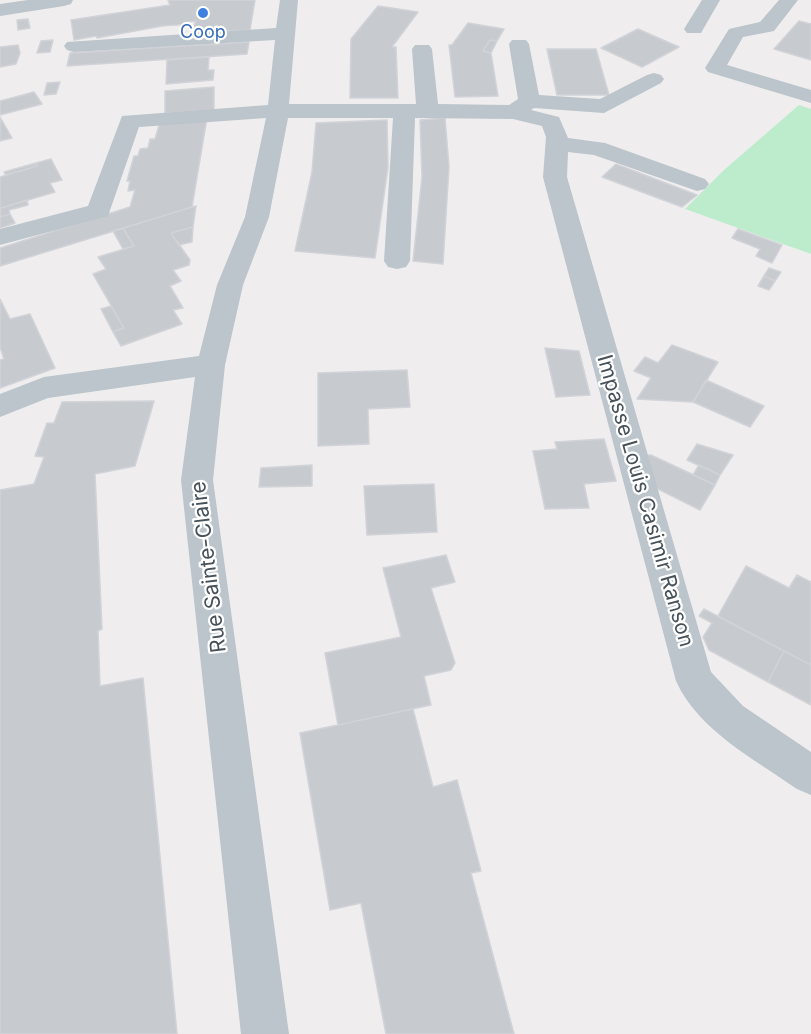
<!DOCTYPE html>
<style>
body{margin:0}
canvas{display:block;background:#efeded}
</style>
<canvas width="811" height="1034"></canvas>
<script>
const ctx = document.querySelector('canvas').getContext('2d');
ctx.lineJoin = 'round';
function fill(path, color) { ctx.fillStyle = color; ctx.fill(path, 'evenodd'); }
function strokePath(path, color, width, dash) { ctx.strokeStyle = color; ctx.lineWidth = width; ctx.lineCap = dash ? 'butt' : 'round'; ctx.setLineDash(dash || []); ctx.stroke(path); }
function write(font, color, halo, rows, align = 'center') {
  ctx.font = font + ' Inter,sans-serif'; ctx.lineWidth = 4.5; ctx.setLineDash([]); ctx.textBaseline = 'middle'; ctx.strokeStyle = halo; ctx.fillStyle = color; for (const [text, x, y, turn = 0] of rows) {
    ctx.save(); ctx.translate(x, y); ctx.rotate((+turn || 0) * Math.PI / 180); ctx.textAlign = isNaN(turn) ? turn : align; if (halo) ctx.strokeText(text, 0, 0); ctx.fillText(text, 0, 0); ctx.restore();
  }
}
fill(new Path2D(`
 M 799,105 L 811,109 L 811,254 L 685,209 L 724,170 Z`), '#bceccc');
const building = new Path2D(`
 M 168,0 L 255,0 L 250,30 L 190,33 L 196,21 L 189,22 L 191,24 L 162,26 L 97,38 L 96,36 L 74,40 L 71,20 L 170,5 Z
 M 378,6 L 418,12 L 392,47 L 396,47 L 398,98 L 350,98 L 351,39 Z
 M 28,19 L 30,28 L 18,30 L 17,20 Z
 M 799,21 L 811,24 L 811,60 L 774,49 Z
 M 468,23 L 504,29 L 497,41 L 490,40 L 483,51 L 491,53 L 498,96 L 455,97 L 449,45 L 452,45 Z
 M 638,29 L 679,47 L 642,67 L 601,48 Z
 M 53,40 L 50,52 L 37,53 L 41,41 Z
 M 490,40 L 497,41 L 491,53 L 483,51 Z
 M 249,42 L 247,54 L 67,66 L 70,53 Z
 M 18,45 L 20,53 L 16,64 L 0,67 L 0,47 Z
 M 547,49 L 596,49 L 609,95 L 557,95 Z
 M 209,57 L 208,70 L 214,70 L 213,80 L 166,84 L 167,60 Z
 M 60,82 L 56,94 L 44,95 L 47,83 Z
 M 214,87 L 214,110 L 165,113 L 165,91 Z
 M 34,92 L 42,104 L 0,115 L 0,101 Z
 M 0,117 L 12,138 L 0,141 Z
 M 207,118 L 192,207 L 0,266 L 0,248 L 130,207 L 135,190 L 128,191 L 130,181 L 127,181 L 134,156 L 138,156 L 140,149 L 148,148 L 150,139 L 155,139 L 160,122 Z
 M 445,118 L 449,167 L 443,264 L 413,261 L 422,177 L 420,120 Z
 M 387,120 L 388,167 L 375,258 L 295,251 L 312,172 L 316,123 Z
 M 51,159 L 62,180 L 50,183 L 55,192 L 1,208 L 0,212 L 0,177 L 37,166 L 36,163 Z
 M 36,163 L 37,166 L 6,175 L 4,172 Z
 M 616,164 L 697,195 L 682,207 L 602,177 Z
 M 27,200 L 28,205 L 9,210 L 10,214 L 0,217 L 1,208 Z
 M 196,206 L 193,227 L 171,233 L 190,260 L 189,265 L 173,270 L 181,281 L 170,286 L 183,308 L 173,310 L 182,324 L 121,346 L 113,332 L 124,328 L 93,274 L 106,269 L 98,257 L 134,246 L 123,228 Z
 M 10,214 L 15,223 L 0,228 L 0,217 Z
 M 193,227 L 192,242 L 179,245 L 171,233 Z
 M 123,228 L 134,246 L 123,249 L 113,231 Z
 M 738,229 L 782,245 L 772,263 L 756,256 L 760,249 L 732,238 Z
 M 769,268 L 781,272 L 775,281 L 764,276 Z
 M 764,276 L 775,281 L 769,290 L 758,286 Z
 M 0,299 L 10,319 L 30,314 L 55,368 L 0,388 L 0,360 L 4,359 L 0,347 Z
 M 111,306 L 124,328 L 113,332 L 101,309 Z
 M 672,345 L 718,362 L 693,402 L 637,399 L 651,378 L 634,371 L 645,357 L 658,363 Z
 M 545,348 L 579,351 L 590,395 L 556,397 Z
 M 407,370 L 410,407 L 368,409 L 369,444 L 318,446 L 318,373 Z
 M 706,380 L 764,406 L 750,427 L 693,402 Z
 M 154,401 L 135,466 L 95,474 L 102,629 L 98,631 L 100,686 L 143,678 L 177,1034 L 0,1034 L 0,490 L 34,484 L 44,457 L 35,456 L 47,423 L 54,423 L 62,402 Z
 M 604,439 L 616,481 L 584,484 L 589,508 L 545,509 L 533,451 L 557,449 L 555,442 Z
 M 697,444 L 733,455 L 720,475 L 687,460 Z
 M 644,455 L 651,455 L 715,485 L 700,510 L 654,487 Z
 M 312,465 L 312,486 L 259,487 L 261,468 Z
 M 699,465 L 720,475 L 715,485 L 693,475 Z
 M 434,484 L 437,532 L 367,535 L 364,486 Z
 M 446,555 L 455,582 L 431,588 L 455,663 L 451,670 L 424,676 L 431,705 L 338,725 L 325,653 L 401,637 L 383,568 Z
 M 746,566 L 789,588 L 797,575 L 811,582 L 811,665 L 718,616 Z
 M 704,609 L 784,651 L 768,682 L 709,650 L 703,637 L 712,623 L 699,616 Z
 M 784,651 L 811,665 L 811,705 L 768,682 Z
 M 413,709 L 433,787 L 457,780 L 481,871 L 471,873 L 514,1034 L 386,1034 L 361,903 L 330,910 L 300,733 Z`);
fill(building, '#c7cacf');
strokePath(building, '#d1d3d8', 1.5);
fill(new Path2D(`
 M 28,0 L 73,0 L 71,4 L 64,6 L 0,16 L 0,4 Z
 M 280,0 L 298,0 L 289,104 L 416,104 L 412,49 L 415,45 L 429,45 L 432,49 L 438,104 L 509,105 L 518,99 L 509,44 L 512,40 L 526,40 L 529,44 L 539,95 L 600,99 L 647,75 L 654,73 L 661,75 L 664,79 L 661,83 L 604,113 L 534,108 L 531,110 L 559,117 L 568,138 L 605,143 L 705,179 L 709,184 L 705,189 L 697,191 L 594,155 L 568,152 L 567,177 L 711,672 L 743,706 L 811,752 L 811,795 L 797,789 C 754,759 698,730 676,681 L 543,177 L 546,137 L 542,126 L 513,119 L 415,118 L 410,261 L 406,267 L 397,269 L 388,267 L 384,261 L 393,118 L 288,118 L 269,217 L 243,285 L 225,365 L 213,480 L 289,1034 L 241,1034 L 181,480 L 195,377 L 48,398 L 0,417 L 0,394 L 44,377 L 199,356 L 217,285 L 245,217 L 266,118 L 139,127 L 108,216 L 0,245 L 0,229 L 88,206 L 122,116 L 268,105 L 275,40 L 74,52 L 67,50 L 64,46 L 67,42 L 276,28 Z
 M 702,0 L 720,0 L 701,33 L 687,33 L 684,29 Z
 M 779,0 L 798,0 L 774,31 L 743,37 L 727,65 L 811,90 L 811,103 L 708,72 L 705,68 L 729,29 L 760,22 Z`), '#bbc5cb');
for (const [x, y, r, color] of [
 [203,13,6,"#3f7fe0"]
]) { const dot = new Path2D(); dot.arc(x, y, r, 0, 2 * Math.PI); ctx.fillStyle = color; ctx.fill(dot); strokePath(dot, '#fff', 2); }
write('18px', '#366cbe', '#fff', [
 ["Coop",203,33]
]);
write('21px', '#465159', '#fff', [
 ["Impasse Louis Casimir Ranson",645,501,74],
 ["Rue Sainte-Claire",209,567,-97]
]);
</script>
